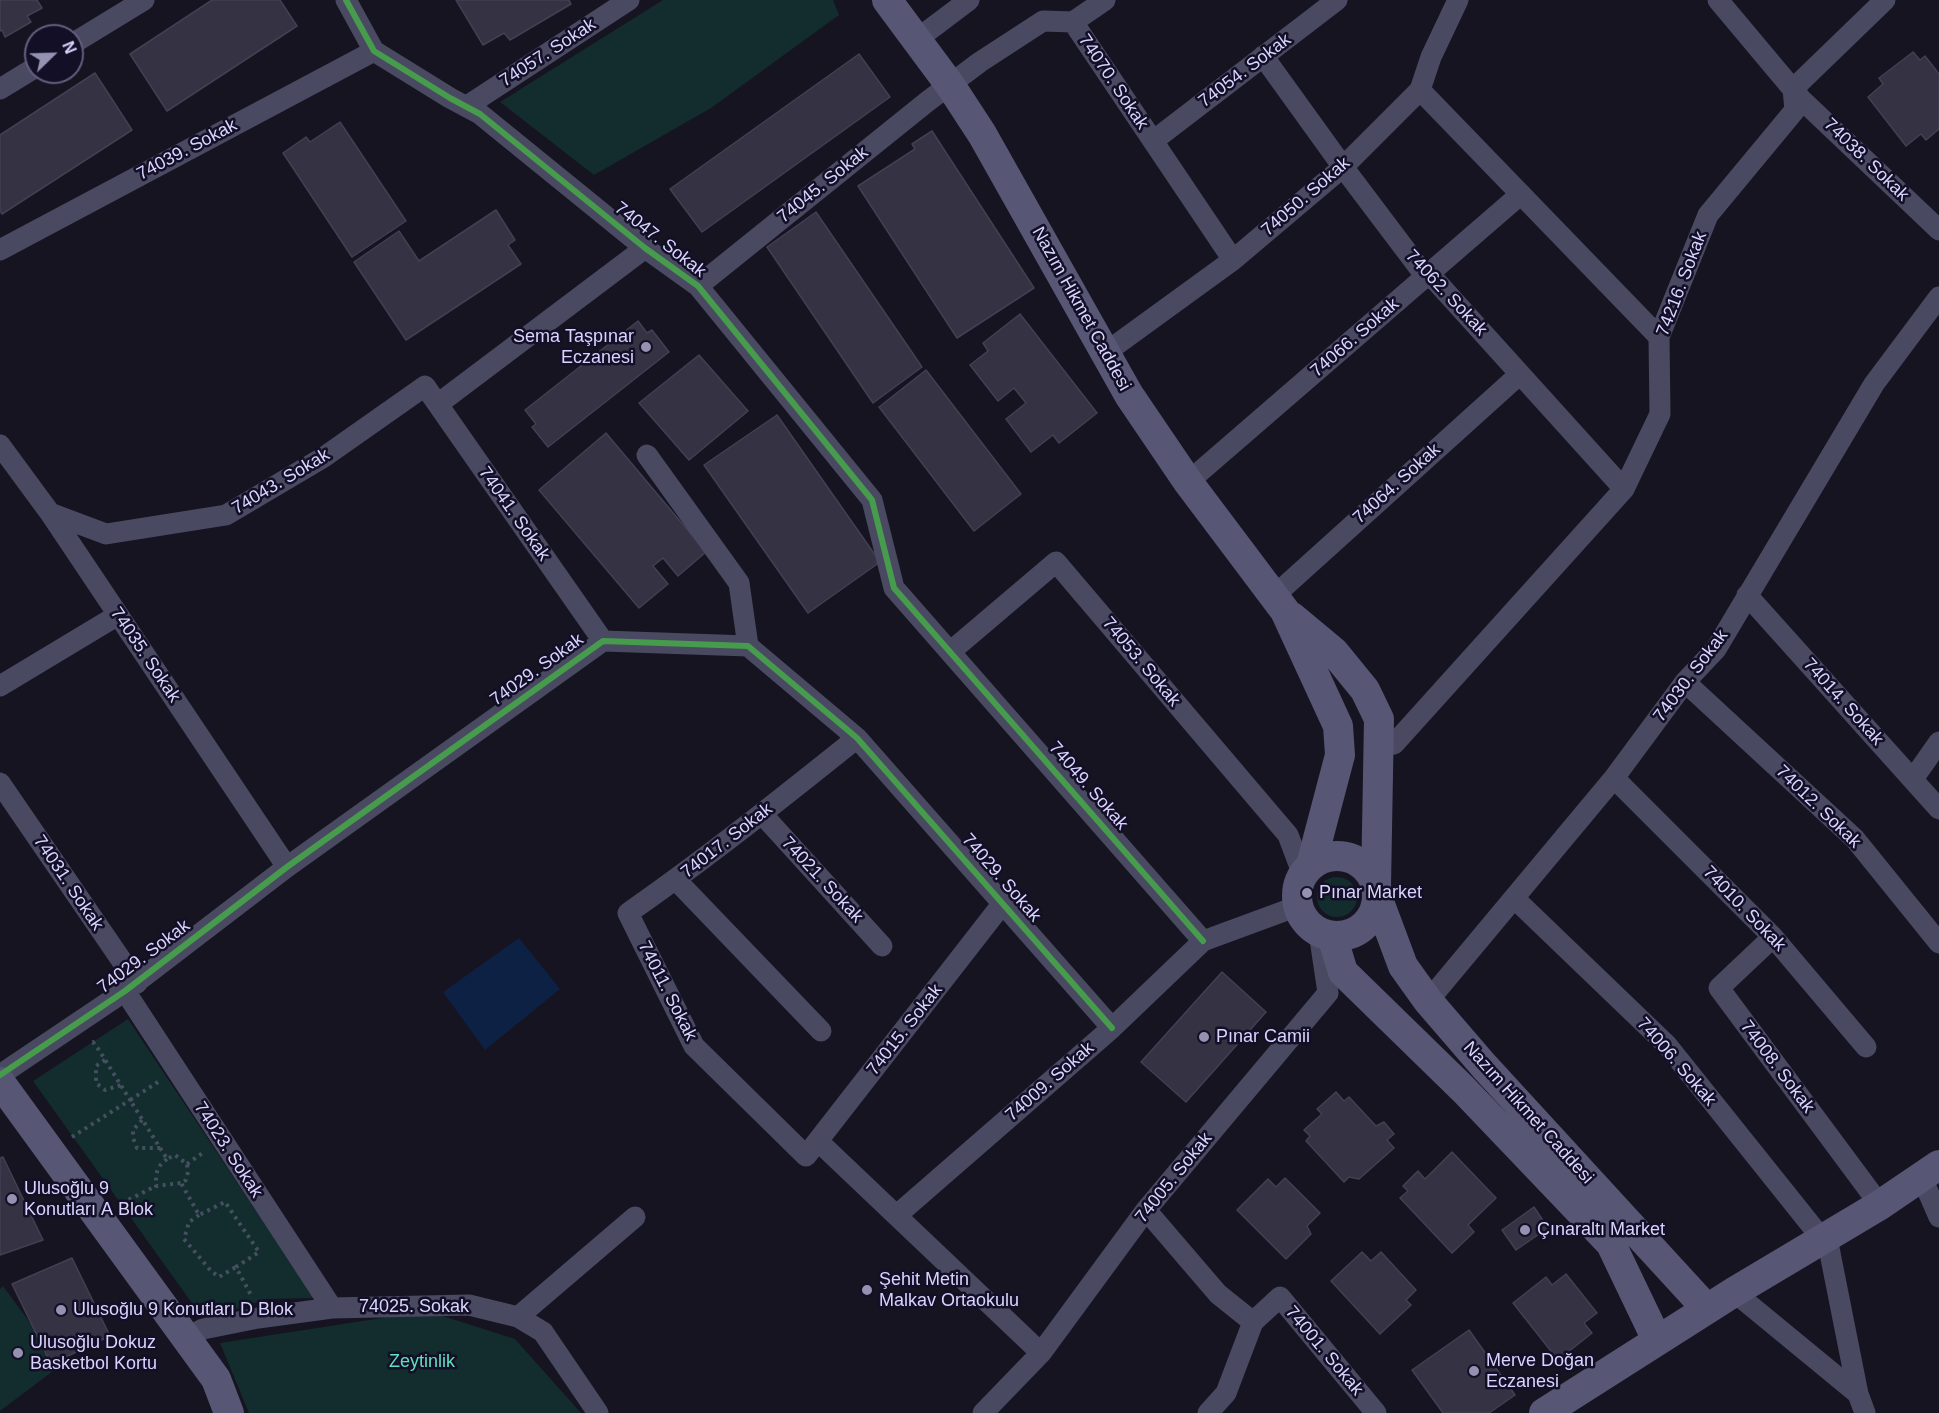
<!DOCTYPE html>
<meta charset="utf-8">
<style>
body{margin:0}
#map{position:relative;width:1939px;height:1413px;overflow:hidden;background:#161421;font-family:Arial,sans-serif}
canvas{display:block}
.north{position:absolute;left:24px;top:24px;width:60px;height:60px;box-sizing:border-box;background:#130f26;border:2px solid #625e7d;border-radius:50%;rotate:67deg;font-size:16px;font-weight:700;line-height:24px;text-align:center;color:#d9d4ff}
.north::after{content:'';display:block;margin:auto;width:21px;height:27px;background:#9591b1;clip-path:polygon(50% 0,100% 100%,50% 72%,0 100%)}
</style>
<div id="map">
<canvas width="1939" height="1413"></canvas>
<div class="north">N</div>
</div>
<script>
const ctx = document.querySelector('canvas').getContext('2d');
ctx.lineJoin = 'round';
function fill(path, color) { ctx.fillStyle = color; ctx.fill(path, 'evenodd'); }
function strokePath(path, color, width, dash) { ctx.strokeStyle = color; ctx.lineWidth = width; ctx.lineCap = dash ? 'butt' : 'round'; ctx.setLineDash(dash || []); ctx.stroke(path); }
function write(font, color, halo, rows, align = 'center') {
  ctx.font = font + ' Arial,sans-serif'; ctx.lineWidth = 5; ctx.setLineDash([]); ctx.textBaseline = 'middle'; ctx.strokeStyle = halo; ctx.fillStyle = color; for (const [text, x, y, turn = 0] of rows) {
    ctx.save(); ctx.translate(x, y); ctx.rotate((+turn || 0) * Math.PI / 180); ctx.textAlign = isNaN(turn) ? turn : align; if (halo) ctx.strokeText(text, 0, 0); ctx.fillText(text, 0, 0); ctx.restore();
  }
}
fill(new Path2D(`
 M 663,0 L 833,0 L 839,15 L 711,108 L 594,175 L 500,102 Z
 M1317 897a20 20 0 1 1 40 0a20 20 0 1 1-40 0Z
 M 128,1019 L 314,1298 L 266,1299 L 204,1320 L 33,1081 Z
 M 3,1286 L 61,1365 L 0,1411 L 0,1289 Z
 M 427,1311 L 515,1339 L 581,1413 L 249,1413 L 220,1343 Z`), '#132c2d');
fill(new Path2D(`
 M 519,938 L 560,989 L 485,1050 L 443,992 Z`), '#0d2144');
const building = new Path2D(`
 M 0,0 L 37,0 L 42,8 L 27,16 L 31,22 L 5,37 L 2,30 L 0,31 Z
 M 212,0 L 280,0 L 297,26 L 167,111 L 130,54 Z
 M 456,0 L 569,0 L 571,4 L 510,40 L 504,33 L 483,45 Z
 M 1913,52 L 1920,60 L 1925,56 L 1939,74 L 1939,129 L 1926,140 L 1921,134 L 1906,146 L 1868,97 L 1883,84 L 1879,78 Z
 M 859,54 L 890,97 L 702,232 L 670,189 Z
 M 95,73 L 132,130 L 2,214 L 0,211 L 0,135 Z
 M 340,122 L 406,221 L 352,257 L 283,153 L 306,137 L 310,142 Z
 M 932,131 L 1034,288 L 957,338 L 858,186 L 915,149 L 912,144 Z
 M 496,210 L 515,240 L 508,245 L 521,264 L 406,340 L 354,262 L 399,231 L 419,261 Z
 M 816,212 L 922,367 L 873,403 L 767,247 Z
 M 1020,314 L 1097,413 L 1059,443 L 1053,435 L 1031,452 L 1006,419 L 1026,403 L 1014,388 L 998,401 L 970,365 L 988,351 L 983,343 Z
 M 638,321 L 647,333 L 652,330 L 669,352 L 548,447 L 532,427 L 536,424 L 525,410 Z
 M 699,355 L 748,411 L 689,460 L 639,403 Z
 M 926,370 L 1021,494 L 974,531 L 879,407 Z
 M 777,415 L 880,562 L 808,613 L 704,465 Z
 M 606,433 L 706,552 L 678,576 L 663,558 L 653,566 L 668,584 L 639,608 L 539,490 Z
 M 1222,972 L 1266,1012 L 1186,1102 L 1141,1062 Z
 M 1336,1092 L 1344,1101 L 1349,1097 L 1376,1126 L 1384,1122 L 1394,1134 L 1387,1140 L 1394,1148 L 1359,1179 L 1349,1177 L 1344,1182 L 1306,1141 L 1310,1136 L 1304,1130 L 1322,1114 L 1317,1109 Z
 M 1452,1152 L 1496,1198 L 1468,1225 L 1474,1232 L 1452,1253 L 1400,1198 L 1408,1191 L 1403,1186 L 1418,1171 L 1425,1179 Z
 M 3,1157 L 43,1240 L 0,1255 L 0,1158 Z
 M 1285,1178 L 1320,1213 L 1307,1226 L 1311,1234 L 1286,1259 L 1237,1210 L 1268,1179 L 1276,1187 Z
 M 1534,1207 L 1548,1228 L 1516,1250 L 1502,1230 Z
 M 1362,1252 L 1371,1261 L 1381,1252 L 1416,1290 L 1406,1300 L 1411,1305 L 1380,1334 L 1331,1281 Z
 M 72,1258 L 110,1336 L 51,1364 L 12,1284 Z
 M 1566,1274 L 1597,1313 L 1584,1323 L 1592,1333 L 1558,1360 L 1513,1303 L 1546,1277 L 1552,1285 Z
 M 1469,1330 L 1515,1395 L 1489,1413 L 1443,1413 L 1412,1370 Z`);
fill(building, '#343243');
strokePath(building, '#433f54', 1.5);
strokePath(new Path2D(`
 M 105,1060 L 96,1066 L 96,1083 L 105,1090 L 121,1085
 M 158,1082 L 130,1100 L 167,1159 L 175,1155 L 187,1164 L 188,1172 L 186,1180 L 181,1183 L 199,1215 L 225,1202 L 259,1252 L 236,1267 L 252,1297
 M 142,1120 L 133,1130 L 133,1138 L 137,1148 L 161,1148
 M 72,1137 L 130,1100 L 99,1050 L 93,1042 L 91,1043
 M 167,1159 C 156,1167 156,1173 156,1186 L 181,1183
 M 187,1164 L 204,1152
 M 122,1203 L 156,1186
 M 199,1215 L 189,1222 L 184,1239 L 211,1271 L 219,1277 L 236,1267`), '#44505f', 4, [3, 4.5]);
strokePath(new Path2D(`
 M 346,0 L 374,51 L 450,98 L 480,114 L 645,248 L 698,286 L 872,500 L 894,588 L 1203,941
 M 1718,0 L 1801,99 L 1939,230
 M 1073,22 L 1105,0
 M 916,40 L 969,0
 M 72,44 L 144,0
 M 1263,56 L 1343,167 L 1426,277 L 1435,280 L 1624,489
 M 0,89 L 36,67
 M 1420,90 L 1659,337
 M 467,106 L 629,0
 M 1153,141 L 1337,0
 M 0,250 L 374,51
 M 698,286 L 928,101 L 980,62 L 1043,21 L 1073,22 L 1233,260
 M 1105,353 L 1233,260 L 1343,167 L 1420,90 L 1431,57 L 1458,0
 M 438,404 L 645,248
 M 0,445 L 50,513 L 287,867
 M 647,455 L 739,583 L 748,646
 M 1188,482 L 1521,194
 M 50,513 L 106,534 L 226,515 L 324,457 L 425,386 L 603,641
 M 1747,595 L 1939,809
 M 1274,596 L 1520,374
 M 950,652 L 1056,562 L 1288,835 L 1303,875
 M 1685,682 L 1855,839 L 1939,943
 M 0,686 L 118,615
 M 857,738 C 782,798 707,858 628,913 L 694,1046 L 806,1156 L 1003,903
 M 1379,746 L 1394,744 L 1624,489 L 1660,414 L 1659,337 L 1708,215 L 1795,110 L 1793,89 L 1885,0
 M 1614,778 L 1773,937 L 1866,1047
 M 1913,779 L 1939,742
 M 0,783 L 137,983
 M 762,814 L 882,946
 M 676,880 L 821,1031
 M 1514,898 L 1667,1045 L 1823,1240
 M 1773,937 L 1719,988 L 1880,1205
 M 125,991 L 332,1308
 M 1428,1001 L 1614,778 L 1685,682 L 1716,649 L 1874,384 L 1939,297
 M 0,1075 L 125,991 L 287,867 L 603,641 L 748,646 L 857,738 L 1112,1028
 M 819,1142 L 1041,1353
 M 1922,1178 L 1939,1217
 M 1146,1210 L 1218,1294 L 1253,1322 L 1280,1297 L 1376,1413
 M 897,1215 L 1112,1028 L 1203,941 L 1298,906
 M 1827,1238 L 1858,1394 L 1865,1413
 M 1734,1292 L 1858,1394
 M 518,1317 L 635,1217
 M 187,1338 L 203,1329 L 258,1318 L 332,1308 L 469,1305 L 518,1317 L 543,1332 L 598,1413
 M 983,1413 L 1041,1353 L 1146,1210 L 1328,993 L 1319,932
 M 1208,1413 L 1226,1393 L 1253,1322`), '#4a4962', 21);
strokePath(new Path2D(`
 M 887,0 L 950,85 L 982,134 L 1129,395 L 1188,482 L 1285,611 L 1338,726 L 1340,755 L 1311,865
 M 1292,617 L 1334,652 L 1365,690 L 1379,719 L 1376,885
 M1297 896a40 40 0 1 1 80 0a40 40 0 1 1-80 0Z
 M 1378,899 L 1403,966 L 1428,1001 L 1484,1066 L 1707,1309
 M 1332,936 L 1343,972 L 1464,1090 L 1611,1244 L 1657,1340
 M 0,1082 L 216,1379 L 229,1413
 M 1544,1413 L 1734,1292 L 1880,1205 L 1939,1165`), '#575674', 30);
strokePath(new Path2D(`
 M 346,0 L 374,51 L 450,98 L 480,114 L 645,248 L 698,286 L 872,500 L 894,588 L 1203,941
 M 0,1075 L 125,991 L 287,867 L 603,641 L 748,646 L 857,738 L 1112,1028`), '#469c4c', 6);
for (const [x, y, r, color] of [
 [646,347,6,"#9591b1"],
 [1307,893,6,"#9591b1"],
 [1204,1037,6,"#9591b1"],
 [12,1199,6,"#9591b1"],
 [1525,1230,6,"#9591b1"],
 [867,1290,6,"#9591b1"],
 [61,1310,6,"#9591b1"],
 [18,1353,6,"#9591b1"],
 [1474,1371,6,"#9591b1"]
]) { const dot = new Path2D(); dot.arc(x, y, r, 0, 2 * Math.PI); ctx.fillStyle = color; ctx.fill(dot); strokePath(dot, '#130f26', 2); }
write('18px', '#d9d4ff', '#130f26', [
 ["74057. Sokak",548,53,-33],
 ["74054. Sokak",1245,71,-37],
 ["74070. Sokak",1113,82,56],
 ["74039. Sokak",187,150,-28],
 ["74038. Sokak",1866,160,44],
 ["74045. Sokak",823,185,-39],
 ["74050. Sokak",1306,197,-41],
 ["74047. Sokak",660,240,38],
 ["74216. Sokak",1682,284,-69],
 ["74062. Sokak",1446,293,47],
 ["Nazım Hikmet Caddesi",1081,309,61],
 ["74066. Sokak",1355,338,-41],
 ["74043. Sokak",281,482,-31],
 ["74064. Sokak",1397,484,-42],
 ["74041. Sokak",514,514,55],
 ["74035. Sokak",145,655,56],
 ["74053. Sokak",1141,662,50],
 ["74029. Sokak",537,670,-36],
 ["74030. Sokak",1691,676,-53],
 ["74014. Sokak",1843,702,48],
 ["74049. Sokak",1088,786,49],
 ["74012. Sokak",1818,807,44],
 ["74017. Sokak",727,841,-38],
 ["74029. Sokak",1001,878,49],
 ["74021. Sokak",822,880,47],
 ["74031. Sokak",68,883,56],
 ["74010. Sokak",1744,909,46],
 ["74029. Sokak",144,957,-37],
 ["74011. Sokak",667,991,63],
 ["74015. Sokak",905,1030,-52],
 ["74006. Sokak",1676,1062,49],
 ["74008. Sokak",1777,1067,53],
 ["74009. Sokak",1050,1082,-41],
 ["Nazım Hikmet Caddesi",1528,1113,48],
 ["74023. Sokak",228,1150,57],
 ["74005. Sokak",1174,1178,-51],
 ["74025. Sokak",414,1307],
 ["74001. Sokak",1324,1351,50]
]);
write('18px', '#d9d4ff', '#130f26', [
 ["Sema Taşpınar",634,337,"right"],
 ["Eczanesi",634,358,"right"],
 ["Pınar Market",1319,893],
 ["Pınar Camii",1216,1037],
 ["Ulusoğlu 9",24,1189],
 ["Konutları A Blok",24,1210],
 ["Çınaraltı Market",1537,1230],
 ["Şehit Metin",879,1280],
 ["Malkav Ortaokulu",879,1301],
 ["Ulusoğlu 9 Konutları D Blok",73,1310],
 ["Ulusoğlu Dokuz",30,1343],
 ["Basketbol Kortu",30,1364],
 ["Merve Doğan",1486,1361],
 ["Eczanesi",1486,1382]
], 'left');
write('18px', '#5fe0c0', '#130f26', [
 ["Zeytinlik",422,1362]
]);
</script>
